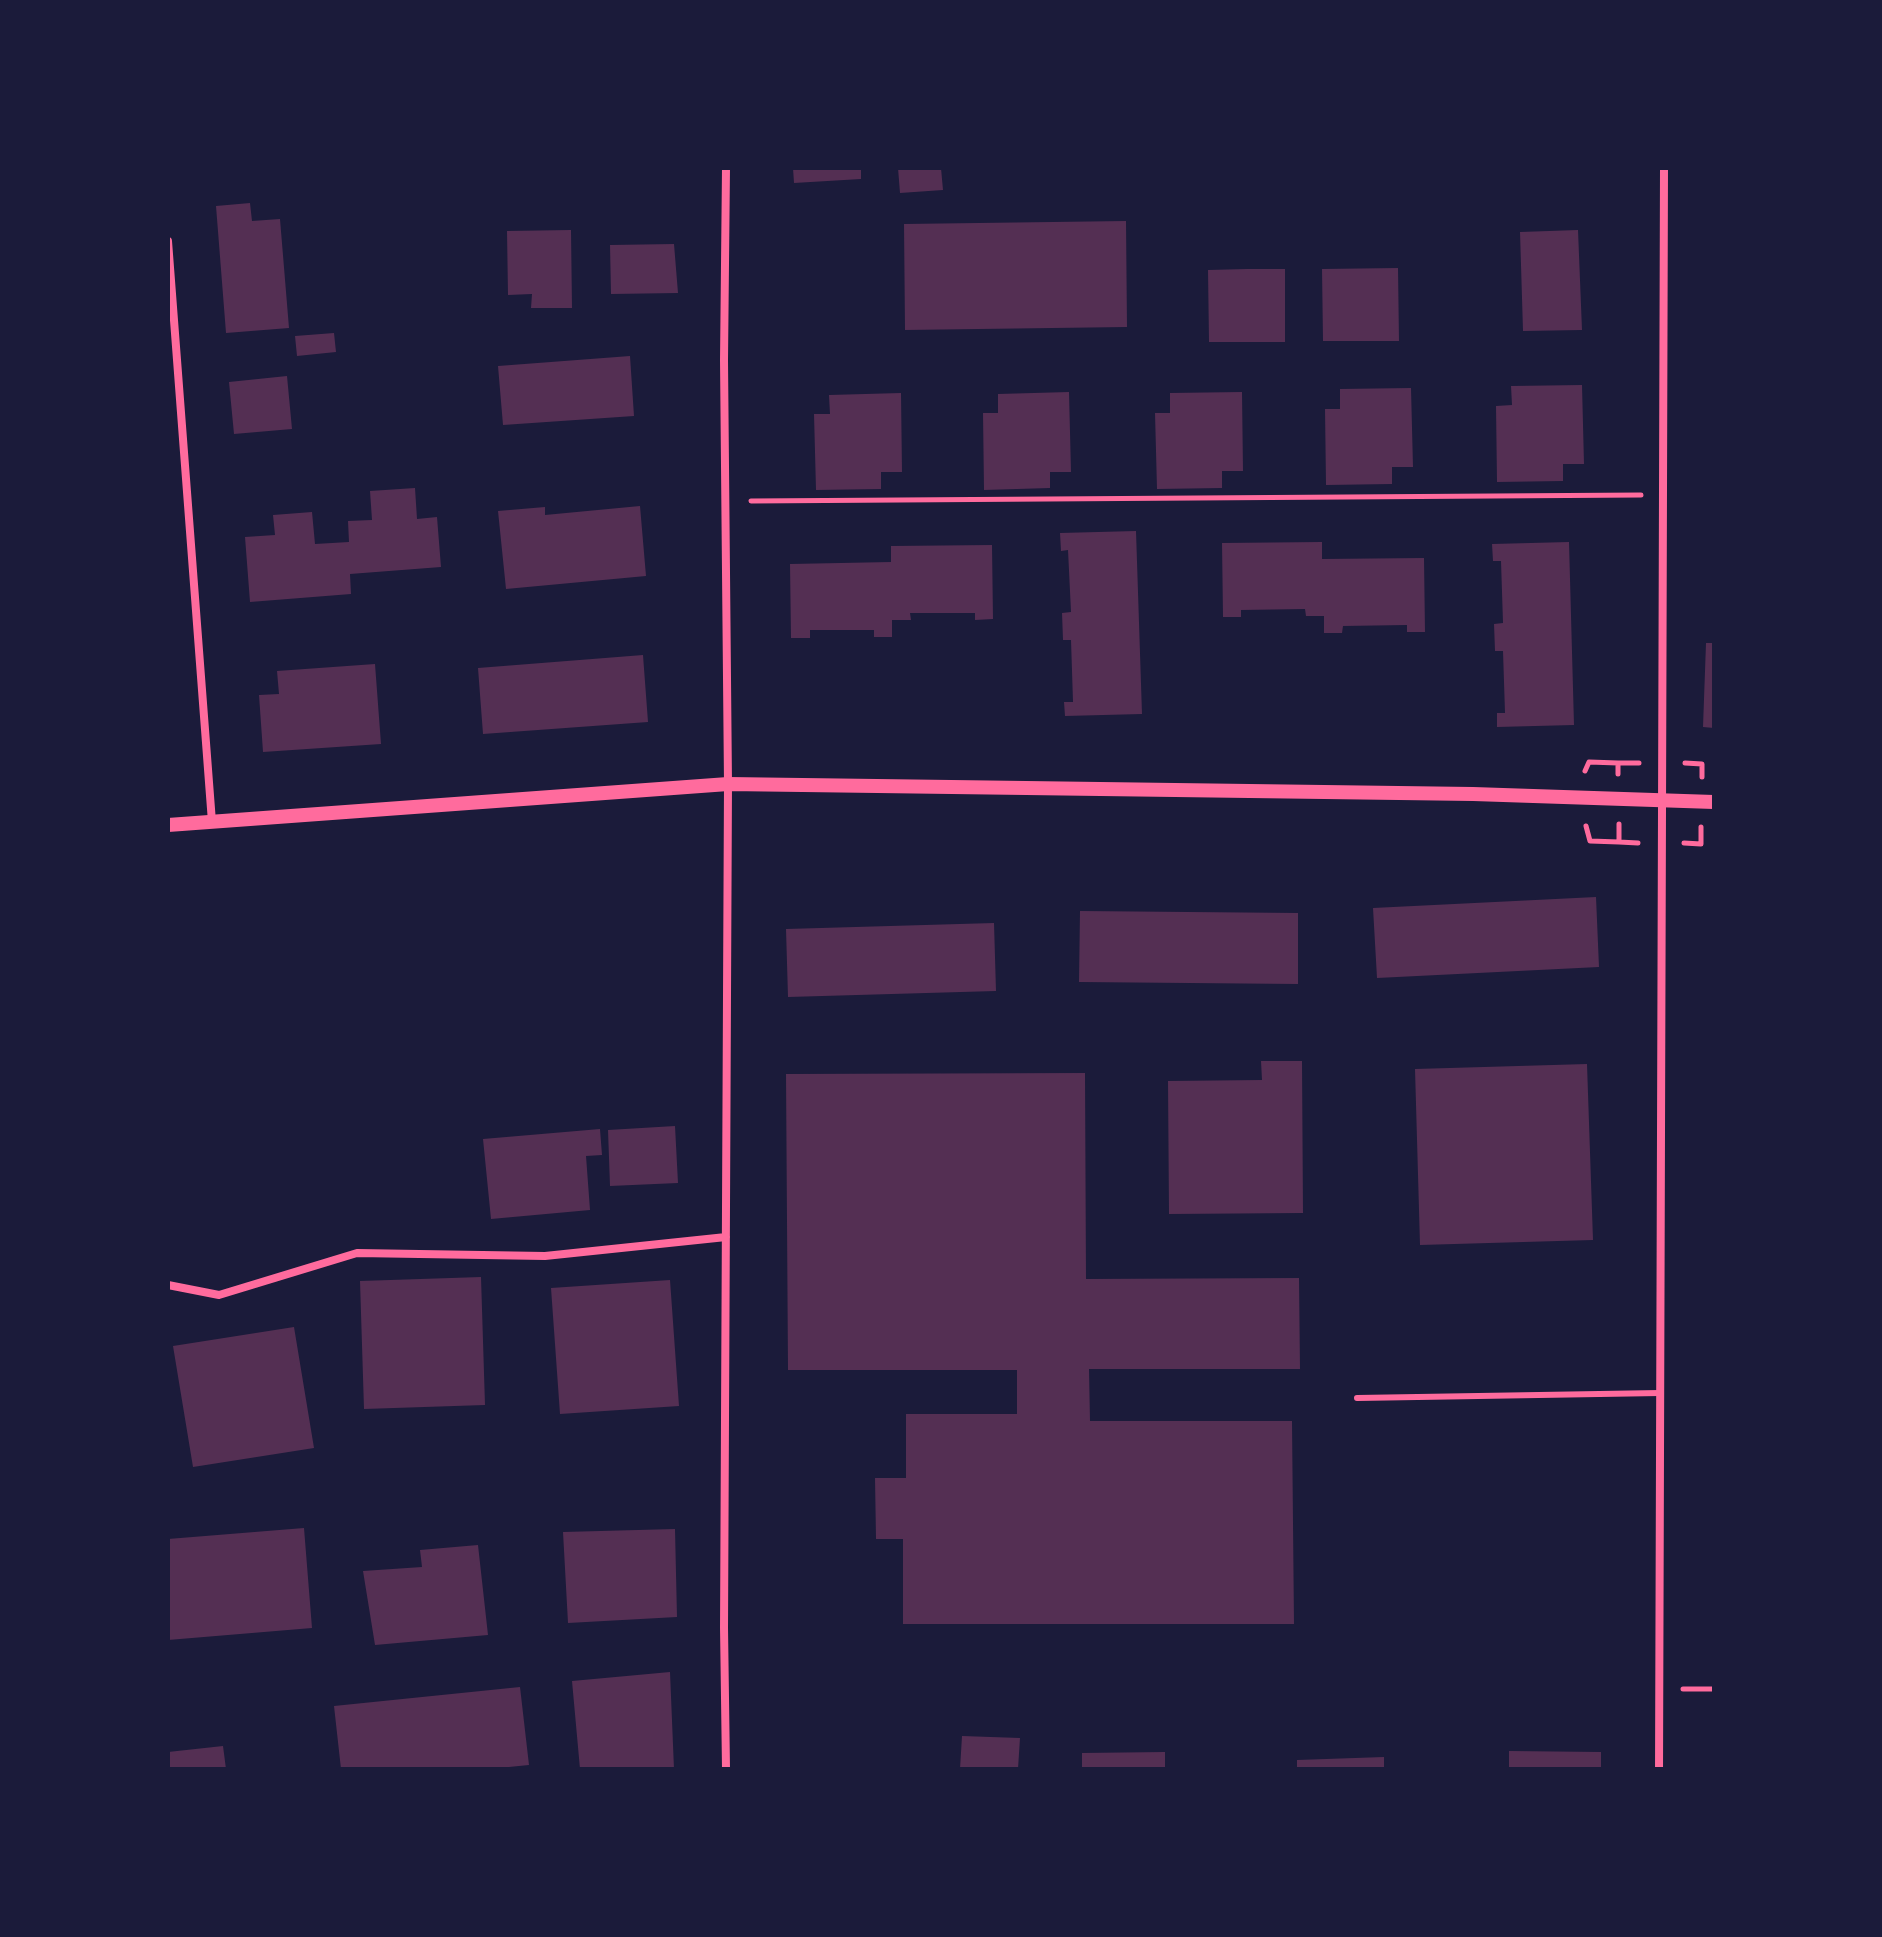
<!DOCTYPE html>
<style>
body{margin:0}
#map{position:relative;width:1882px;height:1937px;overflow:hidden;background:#1b1b3a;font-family:"Open Sans",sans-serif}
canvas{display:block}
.frame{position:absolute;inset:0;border:170px solid #1b1b3a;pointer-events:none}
</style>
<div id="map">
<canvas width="1882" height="1937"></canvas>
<div class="frame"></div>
</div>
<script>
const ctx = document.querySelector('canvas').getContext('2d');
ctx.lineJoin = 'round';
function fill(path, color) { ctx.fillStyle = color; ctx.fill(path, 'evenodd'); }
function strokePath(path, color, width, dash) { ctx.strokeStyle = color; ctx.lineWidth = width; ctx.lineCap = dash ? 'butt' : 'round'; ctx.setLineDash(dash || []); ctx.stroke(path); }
fill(new Path2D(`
 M 793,168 L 861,168 L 861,179 L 794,183 Z
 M 898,168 L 941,168 L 943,190 L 900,193 Z
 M 250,203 L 252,221 L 280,219 L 289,328 L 226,333 L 216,206 Z
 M 1126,221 L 1127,327 L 905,330 L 904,224 Z
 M 571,230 L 572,308 L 531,308 L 532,294 L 508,295 L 507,231 Z
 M 1578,230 L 1582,330 L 1523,331 L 1520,232 Z
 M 674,244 L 678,293 L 611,294 L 610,245 Z
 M 1398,268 L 1399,341 L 1323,341 L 1322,269 Z
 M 1247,269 L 1285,269 L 1285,342 L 1209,342 L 1208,270 Z
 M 334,333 L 336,352 L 297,356 L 295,336 Z
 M 630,356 L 634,416 L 503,425 L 498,366 Z
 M 287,376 L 292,429 L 234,434 L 229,382 Z
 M 1582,385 L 1584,464 L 1563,464 L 1563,481 L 1497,482 L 1496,406 L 1512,405 L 1511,386 Z
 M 1411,388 L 1413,467 L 1392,467 L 1392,484 L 1326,485 L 1325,409 L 1340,409 L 1340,389 Z
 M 1069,392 L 1071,472 L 1050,472 L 1050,488 L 984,490 L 983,413 L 998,413 L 998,394 Z
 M 1242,392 L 1243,471 L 1222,471 L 1222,488 L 1157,489 L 1155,413 L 1170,413 L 1170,393 Z
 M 901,393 L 902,472 L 881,472 L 881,489 L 816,490 L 814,414 L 830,414 L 829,395 Z
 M 415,488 L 417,519 L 437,517 L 441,567 L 350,574 L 351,594 L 250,602 L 245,537 L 275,535 L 273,515 L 312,512 L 315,544 L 349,542 L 348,521 L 372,520 L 370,491 Z
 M 640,506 L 646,576 L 506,589 L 498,511 L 545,507 L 545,515 Z
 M 1136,531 L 1142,714 L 1065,716 L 1064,702 L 1073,702 L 1071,640 L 1063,640 L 1062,613 L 1071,612 L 1068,550 L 1061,551 L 1060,533 Z
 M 1322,542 L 1322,559 L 1424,558 L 1425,632 L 1407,632 L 1407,625 L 1343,626 L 1342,633 L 1324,633 L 1324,616 L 1306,616 L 1305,609 L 1241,610 L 1241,617 L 1223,617 L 1222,543 Z
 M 1569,542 L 1574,725 L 1497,727 L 1497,713 L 1505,713 L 1503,651 L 1495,651 L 1494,624 L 1503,623 L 1501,561 L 1493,561 L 1492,544 Z
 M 992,545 L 993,619 L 975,620 L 975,613 L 910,613 L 911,620 L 892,620 L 892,637 L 874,637 L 874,630 L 810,630 L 810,638 L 791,638 L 790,564 L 891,562 L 891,546 Z
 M 1706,643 L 1714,643 L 1714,728 L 1703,727 Z
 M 643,655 L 648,722 L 483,734 L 478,668 Z
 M 375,664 L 381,744 L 263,752 L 259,695 L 279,694 L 277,671 Z
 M 1596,897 L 1599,967 L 1377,978 L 1373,908 Z
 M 1080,911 L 1298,913 L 1298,984 L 1079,982 Z
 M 994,923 L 996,991 L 788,997 L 786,929 Z
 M 1261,1061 L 1302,1061 L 1303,1213 L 1169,1214 L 1168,1081 L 1262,1080 Z
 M 1587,1064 L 1593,1240 L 1420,1245 L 1415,1069 Z
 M 1085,1073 L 1086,1279 L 1299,1278 L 1300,1369 L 1089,1369 L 1090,1421 L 1292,1421 L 1294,1624 L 903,1624 L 903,1539 L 876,1539 L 875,1478 L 906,1478 L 906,1414 L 1017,1414 L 1017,1370 L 788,1370 L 786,1074 Z
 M 675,1126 L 678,1183 L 610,1186 L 608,1130 Z
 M 600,1129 L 602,1155 L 586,1156 L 590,1210 L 491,1219 L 483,1139 Z
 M 481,1277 L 485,1405 L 364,1409 L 360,1281 Z
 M 670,1280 L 679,1406 L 560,1414 L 551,1288 Z
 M 294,1327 L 314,1448 L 193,1467 L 173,1346 Z
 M 304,1528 L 312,1628 L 168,1640 L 168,1539 Z
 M 675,1529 L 677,1617 L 568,1623 L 563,1532 Z
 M 478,1545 L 488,1635 L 375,1645 L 363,1571 L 422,1567 L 420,1550 Z
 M 670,1672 L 674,1769 L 580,1769 L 572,1681 Z
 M 520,1687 L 529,1765 L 489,1769 L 341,1769 L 334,1706 Z
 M 962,1736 L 1020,1738 L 1018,1769 L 960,1769 Z
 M 223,1746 L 226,1769 L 168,1769 L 168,1752 Z
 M 1509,1751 L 1601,1752 L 1601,1769 L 1509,1769 Z
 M 1165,1752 L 1165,1769 L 1082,1769 L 1082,1753 Z
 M 1384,1757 L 1384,1769 L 1297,1769 L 1297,1760 Z`), '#542f53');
strokePath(new Path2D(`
 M 751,501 L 1641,495
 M 1618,763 L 1639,763
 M 1685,763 L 1702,764 L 1702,777
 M 1585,771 L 1589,762 L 1618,763 L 1618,774
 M 1586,826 L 1590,841 L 1619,842 L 1619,824
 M 1619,842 L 1638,843
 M 1684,843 L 1701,844 L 1701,827
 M 1683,1689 L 1714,1689`), '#ff6b9d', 5);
strokePath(new Path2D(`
 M 1357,1398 L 1660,1393`), '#ff6b9d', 6);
strokePath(new Path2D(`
 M 726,168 L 724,360 L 728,784 L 724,1627 L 726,1769
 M 168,241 L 212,822
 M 168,1285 L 219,1295 L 357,1253 L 545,1256 L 726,1237
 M 1659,1769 L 1664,168`), '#ff6b9d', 8);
strokePath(new Path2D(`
 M 168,825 L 728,784 L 1473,794 L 1714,802`), '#ff6b9d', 14);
</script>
